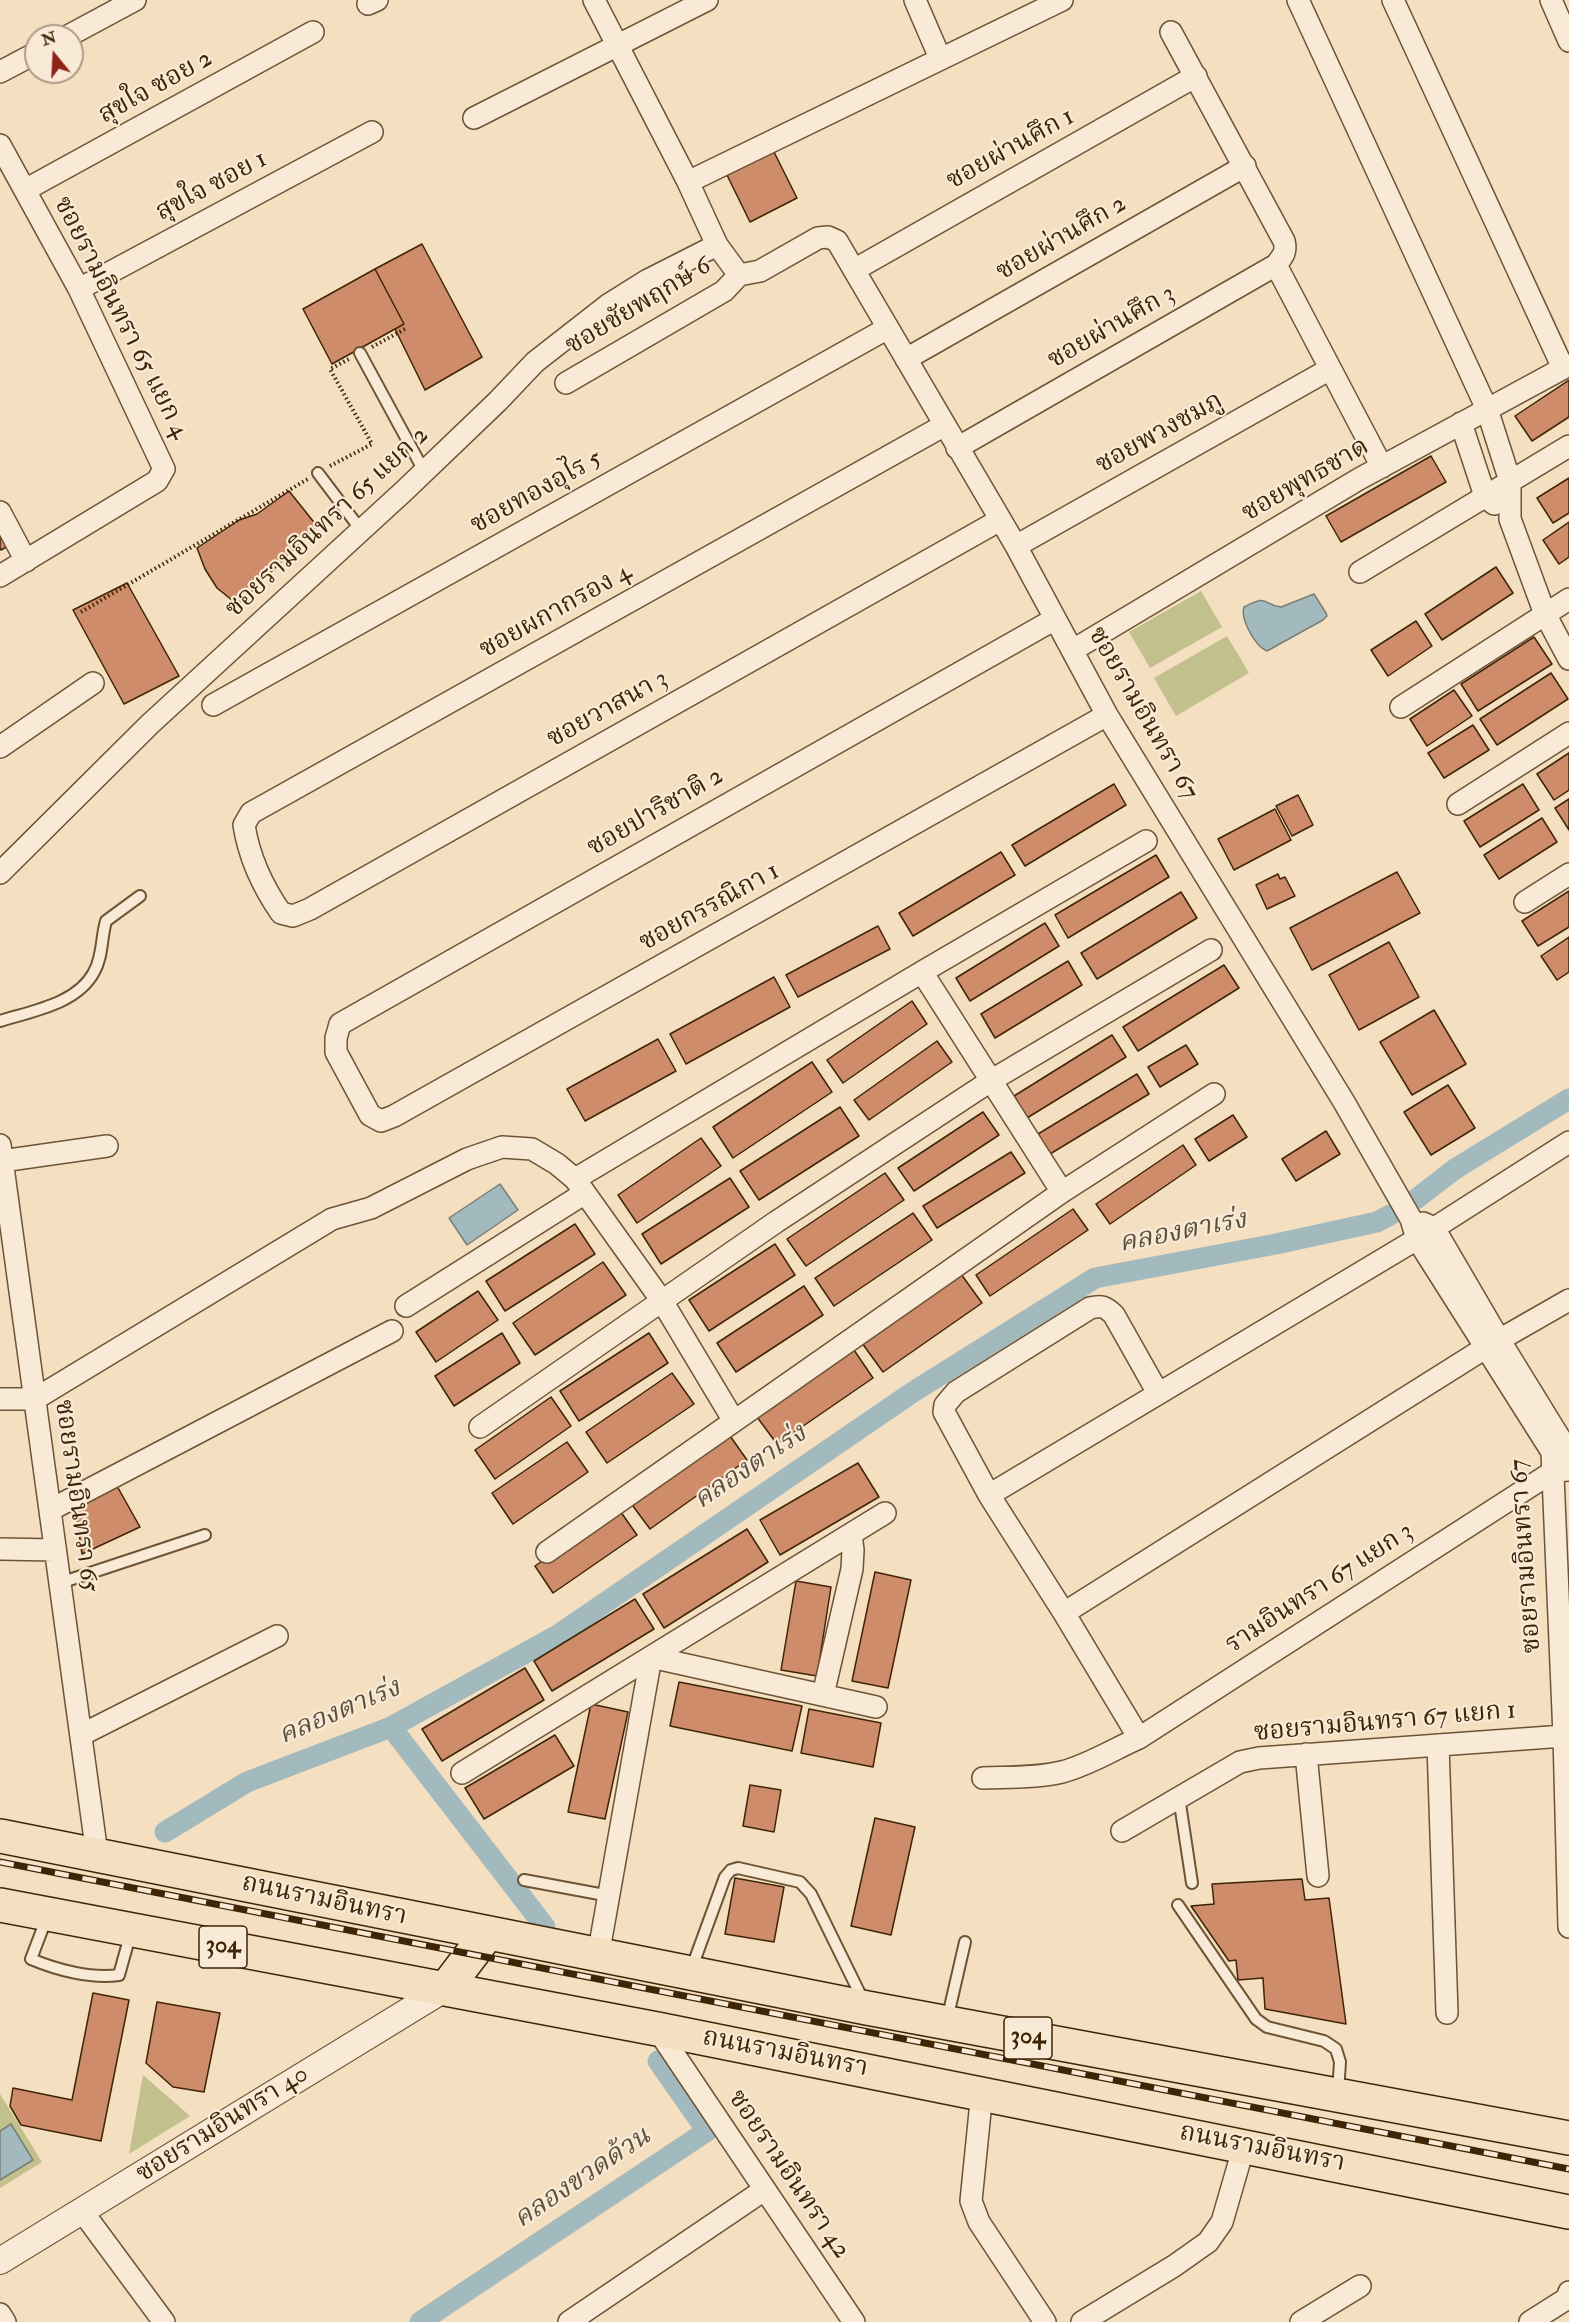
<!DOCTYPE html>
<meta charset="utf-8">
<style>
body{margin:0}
#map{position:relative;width:1569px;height:2322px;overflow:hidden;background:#f4dfc0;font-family:"IM FELL Double Pica",serif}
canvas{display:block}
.north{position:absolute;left:24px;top:24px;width:60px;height:60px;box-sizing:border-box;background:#f8ead6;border:2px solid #ae9b83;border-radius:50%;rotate:342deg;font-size:16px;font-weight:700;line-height:24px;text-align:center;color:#3e2506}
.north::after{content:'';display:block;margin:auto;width:21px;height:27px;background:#8f2418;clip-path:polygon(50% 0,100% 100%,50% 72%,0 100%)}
</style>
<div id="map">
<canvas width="1569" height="2322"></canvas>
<div class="north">N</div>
</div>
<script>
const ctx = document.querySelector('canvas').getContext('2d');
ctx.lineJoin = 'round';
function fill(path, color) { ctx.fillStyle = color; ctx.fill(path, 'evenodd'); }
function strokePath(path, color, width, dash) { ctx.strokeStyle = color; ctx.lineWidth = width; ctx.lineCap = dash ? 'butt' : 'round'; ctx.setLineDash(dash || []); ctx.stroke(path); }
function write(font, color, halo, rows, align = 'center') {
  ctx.font = font + ' "IM FELL Double Pica","Noto Serif Thai",serif'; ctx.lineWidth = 4.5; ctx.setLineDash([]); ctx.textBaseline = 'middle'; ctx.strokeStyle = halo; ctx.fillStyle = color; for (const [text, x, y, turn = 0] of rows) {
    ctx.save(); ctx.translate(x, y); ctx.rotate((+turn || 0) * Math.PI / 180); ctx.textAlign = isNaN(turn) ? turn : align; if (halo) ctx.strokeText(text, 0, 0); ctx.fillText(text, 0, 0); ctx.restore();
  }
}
fill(new Path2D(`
 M 1201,591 L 1222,627 L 1150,668 L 1129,632 Z
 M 1227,636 L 1249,673 L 1176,716 L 1154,678 Z
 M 143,2075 L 190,2116 L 129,2154 Z
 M 0,2094 L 42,2162 L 0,2188 Z`), '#c2c08d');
const water = new Path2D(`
 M 1314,594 L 1326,613 L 1327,616 L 1323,620 L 1267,651 C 1255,646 1240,619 1244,607 C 1270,594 1260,604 1281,607 Z
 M 500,1184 L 518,1210 L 467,1245 L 449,1218 Z
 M 11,2124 L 33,2160 L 0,2180 L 0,2131 Z`);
fill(water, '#a2b9be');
strokePath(water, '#7a7e74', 1.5);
strokePath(new Path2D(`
 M 1416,1199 L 1455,1169 L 1569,1099
 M 391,1727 L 545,1927
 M 165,1832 L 247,1782 L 391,1727 L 558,1635 L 913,1392 L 1095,1278 L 1276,1244 L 1377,1222 L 1390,1215
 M 420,2322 L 707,2131 L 658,2061`), '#a2b9be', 21);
const building = new Path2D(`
 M 771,146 L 797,198 L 750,222 L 724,169 Z
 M 422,244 L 482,357 L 425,390 L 395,329 L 404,324 L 375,269 Z
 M 375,269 L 404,324 L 332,364 L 303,309 Z
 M 1569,380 L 1569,417 L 1532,441 L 1515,416 Z
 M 1431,456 L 1446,482 L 1341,542 L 1326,516 Z
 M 1569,478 L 1569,513 L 1553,523 L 1537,498 Z
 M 289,491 L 317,526 L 238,605 L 217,588 L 205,569 L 197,548 L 239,520 L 257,514 Z
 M 1569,522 L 1569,557 L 1559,564 L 1543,540 Z
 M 0,527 L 10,545 L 1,550 L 0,548 Z
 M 1496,567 L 1513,593 L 1442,640 L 1425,614 Z
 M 127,583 L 179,676 L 124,704 L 73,610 Z
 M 1416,621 L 1432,646 L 1388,676 L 1371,650 Z
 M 1534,637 L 1552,664 L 1478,711 L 1461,684 Z
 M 1551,673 L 1568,699 L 1497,745 L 1480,719 Z
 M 1454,690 L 1472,716 L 1427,746 L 1410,719 Z
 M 1473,725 L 1489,750 L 1444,778 L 1428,753 Z
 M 1569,753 L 1569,790 L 1554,800 L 1537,774 Z
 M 1114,784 L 1126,805 L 1025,866 L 1012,845 Z
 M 1523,784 L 1539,810 L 1480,847 L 1464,821 Z
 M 1298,795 L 1313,825 L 1292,836 L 1276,806 Z
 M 1569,799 L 1569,830 L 1555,808 Z
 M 1275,809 L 1291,840 L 1234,870 L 1218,839 Z
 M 1542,818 L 1557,842 L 1499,879 L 1484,855 Z
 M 1001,852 L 1015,875 L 913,936 L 899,913 Z
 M 1156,855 L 1169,877 L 1068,938 L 1055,915 Z
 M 1397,872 L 1420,913 L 1312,970 L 1290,928 Z
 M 1278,874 L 1280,879 L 1285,877 L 1295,896 L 1267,909 L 1256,885 Z
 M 1569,891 L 1569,927 L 1538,946 L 1522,921 Z
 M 1181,892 L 1197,918 L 1097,979 L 1081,953 Z
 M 1045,923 L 1059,946 L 970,1001 L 956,978 Z
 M 878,926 L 890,949 L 798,997 L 786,975 Z
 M 1569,937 L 1569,972 L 1557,980 L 1541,956 Z
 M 1389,942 L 1419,997 L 1359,1030 L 1329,975 Z
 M 1068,961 L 1082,985 L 995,1038 L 981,1014 Z
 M 1224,965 L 1239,988 L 1138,1051 L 1123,1027 Z
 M 774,977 L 790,1007 L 686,1064 L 670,1034 Z
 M 912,1001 L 927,1024 L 843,1083 L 827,1060 Z
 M 1434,1010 L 1466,1064 L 1412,1095 L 1380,1042 Z
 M 1112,1035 L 1126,1057 L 1027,1118 L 1014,1096 Z
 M 658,1039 L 676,1071 L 585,1121 L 567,1089 Z
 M 937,1041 L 952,1062 L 869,1120 L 854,1100 Z
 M 1186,1045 L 1198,1064 L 1160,1087 L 1148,1067 Z
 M 812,1062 L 832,1092 L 733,1158 L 713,1127 Z
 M 1137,1074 L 1149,1094 L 1050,1154 L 1038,1134 Z
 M 1448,1085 L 1475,1128 L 1431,1155 L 1404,1112 Z
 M 840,1107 L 859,1136 L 759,1200 L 740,1171 Z
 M 983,1112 L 999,1135 L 914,1191 L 898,1168 Z
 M 1233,1115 L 1247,1137 L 1209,1161 L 1195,1139 Z
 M 1326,1131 L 1340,1154 L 1296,1181 L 1282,1159 Z
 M 701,1138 L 721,1166 L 637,1223 L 618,1195 Z
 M 1183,1145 L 1196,1165 L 1110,1224 L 1096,1204 Z
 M 1011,1152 L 1025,1173 L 937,1228 L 923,1206 Z
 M 885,1173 L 904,1200 L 806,1266 L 787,1239 Z
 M 730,1178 L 749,1207 L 661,1264 L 642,1234 Z
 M 1073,1209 L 1088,1230 L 990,1296 L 976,1275 Z
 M 913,1213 L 932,1240 L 834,1306 L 815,1278 Z
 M 575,1224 L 595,1254 L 505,1311 L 486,1281 Z
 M 775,1244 L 795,1275 L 709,1331 L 689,1300 Z
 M 603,1262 L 626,1295 L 535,1355 L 513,1323 Z
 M 961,1274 L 982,1303 L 883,1372 L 862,1343 Z
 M 804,1286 L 823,1315 L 736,1372 L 717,1343 Z
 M 478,1291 L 498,1320 L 436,1362 L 416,1332 Z
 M 502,1333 L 520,1363 L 454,1406 L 435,1376 Z
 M 649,1333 L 668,1363 L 579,1421 L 560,1391 Z
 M 854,1350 L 873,1378 L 777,1444 L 757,1417 Z
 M 672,1373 L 694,1404 L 607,1463 L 586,1432 Z
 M 551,1397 L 571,1426 L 495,1479 L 475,1450 Z
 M 728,1433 L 747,1460 L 650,1529 L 630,1502 Z
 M 567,1442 L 588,1472 L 513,1524 L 492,1493 Z
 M 858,1463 L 879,1497 L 780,1555 L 760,1520 Z
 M 117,1486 L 140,1527 L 82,1554 L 75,1506 Z
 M 618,1508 L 637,1535 L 553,1593 L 535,1566 Z
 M 747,1529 L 768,1562 L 664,1628 L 643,1594 Z
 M 875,1572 L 911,1580 L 888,1688 L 852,1681 Z
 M 796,1581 L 831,1587 L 817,1676 L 781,1670 Z
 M 635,1599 L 654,1629 L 552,1691 L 534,1661 Z
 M 525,1668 L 544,1700 L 442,1761 L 422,1729 Z
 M 679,1682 L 802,1706 L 792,1751 L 670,1726 Z
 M 591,1704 L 628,1712 L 605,1819 L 568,1812 Z
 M 809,1709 L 881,1723 L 873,1767 L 801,1753 Z
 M 555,1735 L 574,1766 L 484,1819 L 465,1788 Z
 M 750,1785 L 781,1790 L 774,1832 L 743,1826 Z
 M 875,1818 L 915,1827 L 891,1935 L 851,1926 Z
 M 735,1878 L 784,1887 L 774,1942 L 725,1934 Z
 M 1302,1879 L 1305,1900 L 1329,1898 L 1346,2024 L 1265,2009 L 1263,1978 L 1238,1980 L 1236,1960 L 1229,1961 L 1191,1906 L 1214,1904 L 1212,1884 Z
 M 93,1993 L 129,2000 L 101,2141 L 21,2125 L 10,2106 L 13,2088 L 72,2100 Z
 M 157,2002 L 220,2013 L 204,2092 L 173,2087 L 146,2063 Z`);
fill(building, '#ce8c6a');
strokePath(building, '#3e2506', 1.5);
const service = new Path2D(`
 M 360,353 L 424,471
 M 318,473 L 361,530
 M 0,1021 C 32,1011 77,1004 94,972 C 103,956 101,938 106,921 L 140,896
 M 60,1583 L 205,1535
 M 1179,1797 L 1192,1883
 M 524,1880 L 610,1896
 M 1178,1905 L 1256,2019 L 1267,2027 L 1324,2041 L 1336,2049 L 1340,2062 L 1338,2092
 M 47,1917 L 31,1959 C 57,1970 91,1979 119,1975 L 131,1932
 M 691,1970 L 725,1877 L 731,1870 L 738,1868 L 800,1882 L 811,1894 L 863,2000
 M 947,2020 L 965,1942`);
const minor = new Path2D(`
 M 915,0 L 940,58
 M 1298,0 L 1487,409 L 1510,481 L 1510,519 L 1545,614 L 1569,659
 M 1393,0 L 1563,368
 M 1551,0 L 1569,41
 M 368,4 L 377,0
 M 68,36 L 135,0
 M 0,72 L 36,53
 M 474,118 L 707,0
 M 0,145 L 79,289 L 164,469 L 157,481 L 0,576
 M 688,182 L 1062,0
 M 25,190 L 313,32
 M 717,245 L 739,275
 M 1276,265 L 1382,467
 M 854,270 L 1196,76
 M 739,275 L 760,271 L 818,238 L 828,237 L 837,241 L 1016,546 L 1107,715 L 1344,1102 L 1411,1219 L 1417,1239 L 1552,1452 L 1564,1736 L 1569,1927
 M 79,289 L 372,132
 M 906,359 L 1245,166
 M 566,383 L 724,291 L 739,275
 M 1461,423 L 1485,496 L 1494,504
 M 943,426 L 251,813 L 244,825 C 249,857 263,887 281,913 L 293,916 L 310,909 L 1000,520
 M 957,448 L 1276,265 C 1283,256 1287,252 1284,241 L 1171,32
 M 0,512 L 26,561
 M 1016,546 L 1330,369
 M 1360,572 L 1569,446
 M 1055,619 L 340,1024 L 336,1038 L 336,1052 L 370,1115 L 381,1121 L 394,1116 L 1107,715
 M 1073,650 L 1359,479 L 1569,365
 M 213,705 L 888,328
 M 1401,707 L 1569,599
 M 0,747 L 93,683
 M 1458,804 L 1569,733
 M 0,873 L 150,724 L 404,491 L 498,401 L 535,362 L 608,305 L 648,280 L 717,245 L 688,182 L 594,0
 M 1525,902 L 1569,874
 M 922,972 L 1062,1192
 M 0,1145 L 97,1854
 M 2,1161 L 107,1146
 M 575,1179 L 662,1301 L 734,1421
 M 1423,1223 L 1434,1228 L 1500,1341 L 1564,1445 L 1569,1458
 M 406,1306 L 585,1193
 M 0,1399 L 35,1399 L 332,1219 L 371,1208 L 467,1159 L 502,1147 L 532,1149 L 557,1164 L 575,1179 L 922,972 L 1146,841
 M 480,1427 L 776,1222 L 992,1080 L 1211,950
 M 989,1495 L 1417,1239 L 1569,1142
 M 50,1510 L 392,1331
 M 0,1549 L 55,1550
 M 547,1552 L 1062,1192 L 1214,1094
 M 1064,1613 L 1485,1348 L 1569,1300
 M 823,1695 L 852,1569 L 853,1550 L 851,1534
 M 81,1735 L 277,1636
 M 1139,1738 L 1064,1613 L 989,1495 L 944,1412 L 945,1405 L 956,1392 L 1090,1308 C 1102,1305 1106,1307 1114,1315 L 1158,1393
 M 1438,1745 L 1447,2013
 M 1306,1754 L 1318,1876
 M 462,1773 L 885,1513
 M 983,1778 C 1010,1777 1037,1778 1062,1772 C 1089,1765 1114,1749 1139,1738 L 1554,1471 L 1569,1470
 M 1122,1831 L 1240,1762 L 1259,1758 L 1564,1736
 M 598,1956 L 651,1657 L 876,1707
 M 657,2029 L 854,2322
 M 982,2092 L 971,2201 L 979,2222 L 1045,2322
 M 82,2211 L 164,2322
 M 0,2314 L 5,2322
 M 569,2322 L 764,2190
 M 1082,2322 L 1174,2266 L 1208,2242 L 1222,2222 L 1244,2146
 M 1301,2322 L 1360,2286
 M 1530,2322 L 1568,2298 L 1569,2292`);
const tertiary = new Path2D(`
 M 0,2261 L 446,1988`);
const primary = new Path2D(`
 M 0,1836 L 867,2008 L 1569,2138
 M 0,1905 L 657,2029 L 1569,2212
 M 446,1988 L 487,1934`);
strokePath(service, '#6c5434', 14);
strokePath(minor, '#6c5434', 24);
strokePath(tertiary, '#6c5434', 28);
strokePath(primary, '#3e2506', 36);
strokePath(new Path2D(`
 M 372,347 L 405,329
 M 330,466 L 372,444 L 330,369 L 349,359
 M 81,612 L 308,479`), '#3e2506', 4, [1.5, 3]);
strokePath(service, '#f8ead6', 10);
strokePath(minor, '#f8ead6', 21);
strokePath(tertiary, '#f8ead6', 26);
strokePath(primary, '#f4dfc0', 33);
const rail = new Path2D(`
 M 0,1862 L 1569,2169`);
strokePath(rail, '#3e2506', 7);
strokePath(rail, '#f8ead6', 4.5, [14]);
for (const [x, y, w] of [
 [223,1947,48],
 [1028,2038,48]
]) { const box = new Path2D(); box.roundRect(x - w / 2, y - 21, w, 42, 4.5); ctx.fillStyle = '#f8ead6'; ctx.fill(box); strokePath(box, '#3e2506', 1.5); }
write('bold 24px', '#3e2506', null, [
 ["304",223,1947],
 ["304",1028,2038]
]);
write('26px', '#3e2506', '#f8ead6', [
 ["สุขใจ ซอย 2",156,88,-29],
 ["ซอยผ่านศึก 1",1011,150,-29],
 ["สุขใจ ซอย 1",212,187,-28],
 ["ซอยผ่านศึก 2",1062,239,-30],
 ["ซอยชัยพฤกษ์ 6",639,307,-31],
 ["ซอยรามอินทรา 65 แยก 4",120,318,63],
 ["ซอยผ่านศึก 3",1112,328,-30],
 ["ซอยพวงชมภู",1160,434,-29],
 ["ซอยพุทธชาด",1306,481,-30],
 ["ซอยทองอุไร 5",537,493,-29],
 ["ซอยรามอินทรา 65 แยก 2",328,523,-43],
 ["ซอยผกากรอง 4",556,612,-29],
 ["ซอยวาสนา 3",608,710,-29],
 ["ซอยรามอินทรา 67",1142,714,60],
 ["ซอยปาริชาติ 2",656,813,-30],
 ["ซอยกรรณิกา 1",710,908,-29],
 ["ซอยรามอินทรา 65",75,1496,82],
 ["ซอยรามอินทรา 67",1527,1556,-94],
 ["รามอินทรา 67 แยก 3",1320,1589,-33],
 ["ซอยรามอินทรา 67 แยก 1",1385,1723,-5],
 ["ถนนรามอินทรา",324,1901,12],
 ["ถนนรามอินทรา",785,2054,11],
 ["ซอยรามอินทรา 40",223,2125,-32],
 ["ถนนรามอินทรา",1262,2149,11],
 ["ซอยรามอินทรา 42",788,2175,56]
]);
write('italic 27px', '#5c513d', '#f8ead6', [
 ["คลองตาเร่ง",1183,1233,-11],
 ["คลองตาเร่ง",751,1468,-34],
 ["คลองตาเร่ง",340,1713,-23],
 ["คลองขวดด้วน",583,2179,-34]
]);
</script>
